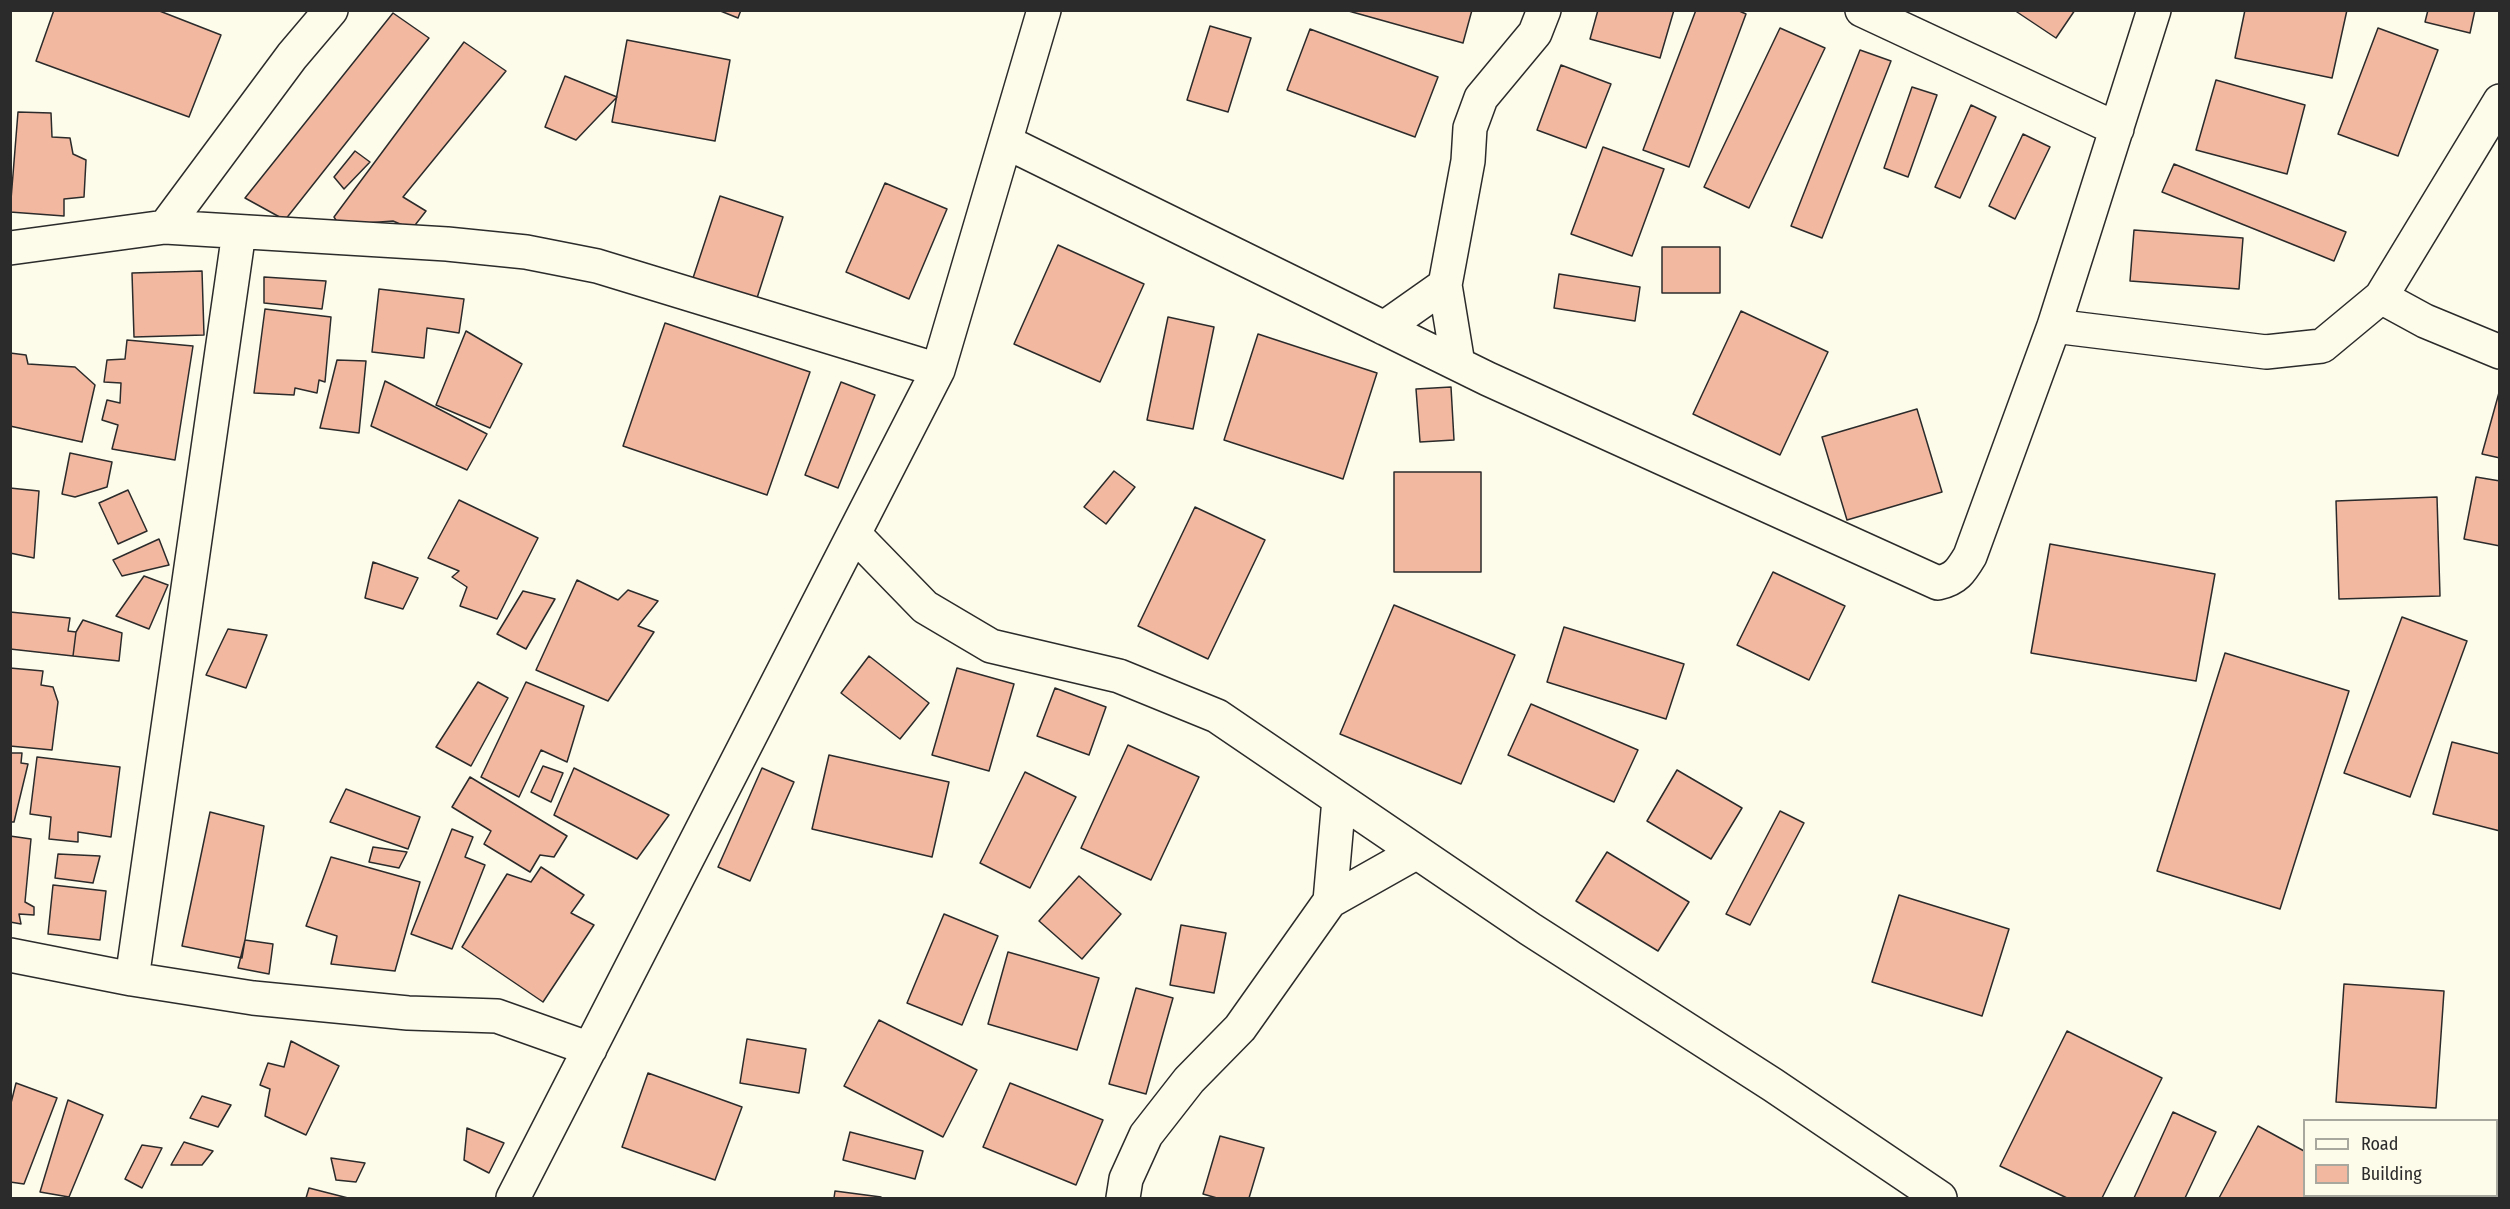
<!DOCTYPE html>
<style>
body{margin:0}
#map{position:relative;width:2510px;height:1209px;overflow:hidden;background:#fdfbea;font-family:"Fira Sans Condensed",sans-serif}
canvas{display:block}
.frame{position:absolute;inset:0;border:12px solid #2b2b2b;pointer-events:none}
.legend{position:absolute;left:2303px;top:1119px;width:195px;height:78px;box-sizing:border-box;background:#fdfbea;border:2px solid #a9a89e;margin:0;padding:8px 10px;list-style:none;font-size:18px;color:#2b2b2b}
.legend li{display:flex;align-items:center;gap:12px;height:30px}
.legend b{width:30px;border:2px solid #a9a89e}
</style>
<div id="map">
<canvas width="2510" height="1209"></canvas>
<div class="frame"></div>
<ul class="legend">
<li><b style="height:8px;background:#fdfbea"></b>Road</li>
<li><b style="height:16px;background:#f2b8a0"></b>Building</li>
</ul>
</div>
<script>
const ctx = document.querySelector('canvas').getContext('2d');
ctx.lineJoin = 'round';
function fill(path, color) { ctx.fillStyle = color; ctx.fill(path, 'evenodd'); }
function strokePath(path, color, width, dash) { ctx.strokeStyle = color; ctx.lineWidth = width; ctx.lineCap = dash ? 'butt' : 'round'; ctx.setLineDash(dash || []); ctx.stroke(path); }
const building = new Path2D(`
 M 54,10 L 157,10 L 221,35 L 189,117 L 36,61 Z
 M 718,10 L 741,10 L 738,18 Z
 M 1345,10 L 1472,10 L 1463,43 Z
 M 1598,10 L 1674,10 L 1660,58 L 1590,39 Z
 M 1696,10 L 1737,10 L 1746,14 L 1689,167 L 1643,150 Z
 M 2014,10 L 2075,10 L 2056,38 Z
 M 2245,10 L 2347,10 L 2332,78 L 2235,58 Z
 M 2428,10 L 2475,10 L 2470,33 L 2425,22 Z
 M 393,13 L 429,38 L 285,220 L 245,198 Z
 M 1210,26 L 1251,38 L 1228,112 L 1187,100 Z
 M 1780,28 L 1825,48 L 1749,208 L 1704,187 Z
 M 2378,28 L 2438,50 L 2398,156 L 2338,134 Z
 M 1310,29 L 1438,77 L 1415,137 L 1287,90 Z
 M 627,40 L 730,60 L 715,141 L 612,122 Z
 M 464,42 L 506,71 L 403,197 L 426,211 L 412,229 L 393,221 L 339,225 L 334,217 Z
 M 1860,50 L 1891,61 L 1822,238 L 1791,226 Z
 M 1561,65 L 1611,84 L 1586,148 L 1537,130 Z
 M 565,76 L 617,97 L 576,140 L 545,127 Z
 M 2216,80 L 2305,105 L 2287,174 L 2196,150 Z
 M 1912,87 L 1937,95 L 1908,177 L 1884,168 Z
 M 1971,105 L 1996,117 L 1960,198 L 1935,187 Z
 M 18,112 L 51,113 L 52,137 L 70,138 L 73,154 L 86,160 L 84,197 L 64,199 L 64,216 L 10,212 Z
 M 2023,134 L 2050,147 L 2015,219 L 1989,206 Z
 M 1603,147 L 1664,169 L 1632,256 L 1571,234 Z
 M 355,151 L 370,162 L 344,189 L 334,177 Z
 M 2174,164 L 2346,232 L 2334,261 L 2162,192 Z
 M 885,183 L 947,209 L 909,299 L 846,272 Z
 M 720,196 L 783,217 L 757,298 L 693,278 Z
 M 2134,230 L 2243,238 L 2239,289 L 2130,281 Z
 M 1058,245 L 1144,284 L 1100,382 L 1014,344 Z
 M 1662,247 L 1720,247 L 1720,293 L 1662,293 Z
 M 202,271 L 204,335 L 134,337 L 132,273 Z
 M 1559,274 L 1640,287 L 1635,321 L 1554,308 Z
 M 264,277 L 326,281 L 322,309 L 264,303 Z
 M 379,289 L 464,299 L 459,333 L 427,328 L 424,358 L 372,352 Z
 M 265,309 L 331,317 L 325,382 L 319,380 L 317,393 L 295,388 L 294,395 L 254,393 Z
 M 1741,311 L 1828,352 L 1780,455 L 1693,414 Z
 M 1168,317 L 1214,327 L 1193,429 L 1147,420 Z
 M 665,323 L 810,372 L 767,495 L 623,446 Z
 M 466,331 L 522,364 L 490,428 L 436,405 Z
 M 1258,334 L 1377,373 L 1343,479 L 1224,440 Z
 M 127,340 L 193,346 L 175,460 L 112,449 L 118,425 L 102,420 L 107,400 L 120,403 L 121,383 L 104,382 L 107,360 L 125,359 Z
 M 10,353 L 26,355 L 28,364 L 75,367 L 95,385 L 82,442 L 10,426 Z
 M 337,360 L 366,361 L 359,433 L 320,428 Z
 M 385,381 L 487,434 L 467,470 L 371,426 Z
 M 841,382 L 875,395 L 838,488 L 805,475 Z
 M 1451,387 L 1454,440 L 1420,442 L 1416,389 Z
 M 2500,389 L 2500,458 L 2482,454 Z
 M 1917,409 L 1942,492 L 1847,520 L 1822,437 Z
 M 70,453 L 112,462 L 107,487 L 75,497 L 62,494 Z
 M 1114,471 L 1135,487 L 1106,524 L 1084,507 Z
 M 1394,472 L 1481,472 L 1481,572 L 1394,572 Z
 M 2476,477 L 2500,481 L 2500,546 L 2464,539 Z
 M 10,488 L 39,491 L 34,558 L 10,553 Z
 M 128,490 L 147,531 L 118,544 L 99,503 Z
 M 2437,497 L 2440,596 L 2339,599 L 2336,501 Z
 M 459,500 L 538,538 L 497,619 L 460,606 L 467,587 L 452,577 L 459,571 L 428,558 Z
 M 1195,507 L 1265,540 L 1208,659 L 1138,626 Z
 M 159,539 L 169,565 L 122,576 L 113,560 Z
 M 2050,544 L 2215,574 L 2196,681 L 2031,653 Z
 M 373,562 L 418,578 L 403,609 L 365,598 Z
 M 1773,572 L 1845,606 L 1809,680 L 1737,645 Z
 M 144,576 L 168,585 L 149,629 L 116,616 Z
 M 577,580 L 618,600 L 628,590 L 658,601 L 638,626 L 654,632 L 608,701 L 536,670 Z
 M 523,591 L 555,599 L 526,649 L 497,634 Z
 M 1394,605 L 1515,655 L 1461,784 L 1340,734 Z
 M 10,612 L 70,618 L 68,631 L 76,632 L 73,656 L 10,649 Z
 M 2402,617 L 2467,641 L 2410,797 L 2344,773 Z
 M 83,620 L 122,633 L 119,661 L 73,656 L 76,632 Z
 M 1564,627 L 1684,664 L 1666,719 L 1547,682 Z
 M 228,629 L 267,635 L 246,688 L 206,675 Z
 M 2225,653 L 2349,691 L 2280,909 L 2157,871 Z
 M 869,656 L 929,703 L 900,739 L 841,693 Z
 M 10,668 L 43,671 L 41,685 L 53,687 L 58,702 L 52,750 L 10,746 Z
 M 957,668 L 1014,684 L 989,771 L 932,755 Z
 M 478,682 L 508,698 L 471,766 L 436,747 Z
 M 526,682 L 584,706 L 567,762 L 541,750 L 519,797 L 481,777 Z
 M 1055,688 L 1106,707 L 1089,755 L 1037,736 Z
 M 1531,704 L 1638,750 L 1614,802 L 1508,755 Z
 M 2452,742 L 2500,754 L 2500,831 L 2433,814 Z
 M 1128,745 L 1199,777 L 1151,880 L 1081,848 Z
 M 10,753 L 22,753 L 21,763 L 28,764 L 14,822 L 10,822 Z
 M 829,755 L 949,782 L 932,857 L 812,829 Z
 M 37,757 L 120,767 L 111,837 L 78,832 L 78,842 L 49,839 L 51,817 L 30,814 Z
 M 543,766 L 563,773 L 551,802 L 531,792 Z
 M 574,768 L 669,815 L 637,859 L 554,815 Z
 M 762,768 L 794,782 L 750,881 L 718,867 Z
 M 1677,770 L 1742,808 L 1711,859 L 1647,821 Z
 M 1025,772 L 1076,797 L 1030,888 L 980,863 Z
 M 470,777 L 567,836 L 554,857 L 540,855 L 530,872 L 484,844 L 491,831 L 452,807 Z
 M 346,789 L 420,817 L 408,849 L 330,822 Z
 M 1780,811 L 1804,823 L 1750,925 L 1726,914 Z
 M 210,812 L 264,826 L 242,958 L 182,946 Z
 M 452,829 L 473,837 L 465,857 L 485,865 L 452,949 L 411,934 Z
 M 10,836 L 31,839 L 25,902 L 34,907 L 34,915 L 19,914 L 21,924 L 10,922 Z
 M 373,847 L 407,852 L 399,868 L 369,862 Z
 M 1607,852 L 1689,902 L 1658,951 L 1576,901 Z
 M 58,854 L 100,856 L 93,883 L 55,878 Z
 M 331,857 L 420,882 L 395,971 L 331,964 L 337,936 L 306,926 Z
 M 541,867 L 584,895 L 571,913 L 594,925 L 543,1002 L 462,947 L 507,874 L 531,882 Z
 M 1079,876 L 1121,914 L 1082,959 L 1039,921 Z
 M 53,885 L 106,891 L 100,940 L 48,934 Z
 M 1899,895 L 2009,929 L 1982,1016 L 1872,982 Z
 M 944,914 L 998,936 L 962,1025 L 907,1003 Z
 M 1181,925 L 1226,933 L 1214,993 L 1170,985 Z
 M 245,940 L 273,944 L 269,974 L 238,968 Z
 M 1008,952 L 1099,978 L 1077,1050 L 988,1024 Z
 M 2344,984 L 2444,991 L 2436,1108 L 2336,1102 Z
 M 1136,988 L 1173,998 L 1146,1094 L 1109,1084 Z
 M 879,1020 L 977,1070 L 943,1137 L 844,1086 Z
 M 2067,1031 L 2162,1078 L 2102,1198 L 2067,1198 L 2000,1166 Z
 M 747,1039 L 806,1049 L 799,1093 L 740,1083 Z
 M 291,1041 L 339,1066 L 306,1135 L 265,1116 L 270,1089 L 260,1085 L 268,1063 L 284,1067 Z
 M 648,1073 L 742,1107 L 715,1180 L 622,1147 Z
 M 16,1083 L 57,1098 L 24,1184 L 10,1182 L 10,1107 Z
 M 1010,1083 L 1103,1120 L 1076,1185 L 983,1147 Z
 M 202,1096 L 231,1105 L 218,1127 L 190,1118 Z
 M 68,1100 L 103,1115 L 69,1197 L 40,1192 Z
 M 2173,1112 L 2216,1132 L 2185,1198 L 2134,1198 Z
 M 2258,1126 L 2304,1151 L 2304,1196 L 2363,1196 L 2362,1198 L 2219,1198 Z
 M 467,1128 L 504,1143 L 489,1173 L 464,1160 Z
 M 850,1132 L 923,1151 L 915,1179 L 843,1160 Z
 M 1220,1136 L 1264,1148 L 1249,1198 L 1217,1198 L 1203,1194 Z
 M 184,1142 L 213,1151 L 202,1165 L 171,1165 Z
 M 142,1145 L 162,1148 L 142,1188 L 125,1179 Z
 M 331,1158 L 365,1163 L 356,1182 L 336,1180 Z
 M 309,1188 L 348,1198 L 306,1198 Z
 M 835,1191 L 881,1197 L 881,1198 L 834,1198 Z`);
fill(building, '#f2b8a0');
strokePath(building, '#2b2b2b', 1.5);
const minor = new Path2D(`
 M 1862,10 L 2117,129
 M 1006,142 L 1488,379 L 1938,583 C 1956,579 1961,571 1970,556 L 2054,326 L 2154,10
 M 165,227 L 292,56 L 331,10
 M 10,248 L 165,227 L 447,244 L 526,252 L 597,266 L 938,370
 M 2381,297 L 2500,101
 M 2054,326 L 2266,352 L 2322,346 L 2381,297 L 2425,321 L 2500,352
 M 1384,328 L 1445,285
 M 1458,364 L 1445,285 L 1468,161 L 1470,128 L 1481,98 L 1535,33 L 1544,10
 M 854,534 L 925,607 L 991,646 L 1119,676 L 1217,716 L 1530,929 L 1773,1085 L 1940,1198
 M 1330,901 L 1339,799
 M 10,955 L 132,979 L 253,998 L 408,1013 L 497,1016 L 590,1049
 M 132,979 L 239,232
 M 513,1198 L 938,370 L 1044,10
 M 1123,1198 L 1126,1179 L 1146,1135 L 1189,1080 L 1240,1028 L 1330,901 L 1417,852`);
strokePath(minor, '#2b2b2b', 36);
strokePath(minor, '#fdfbea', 33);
</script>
